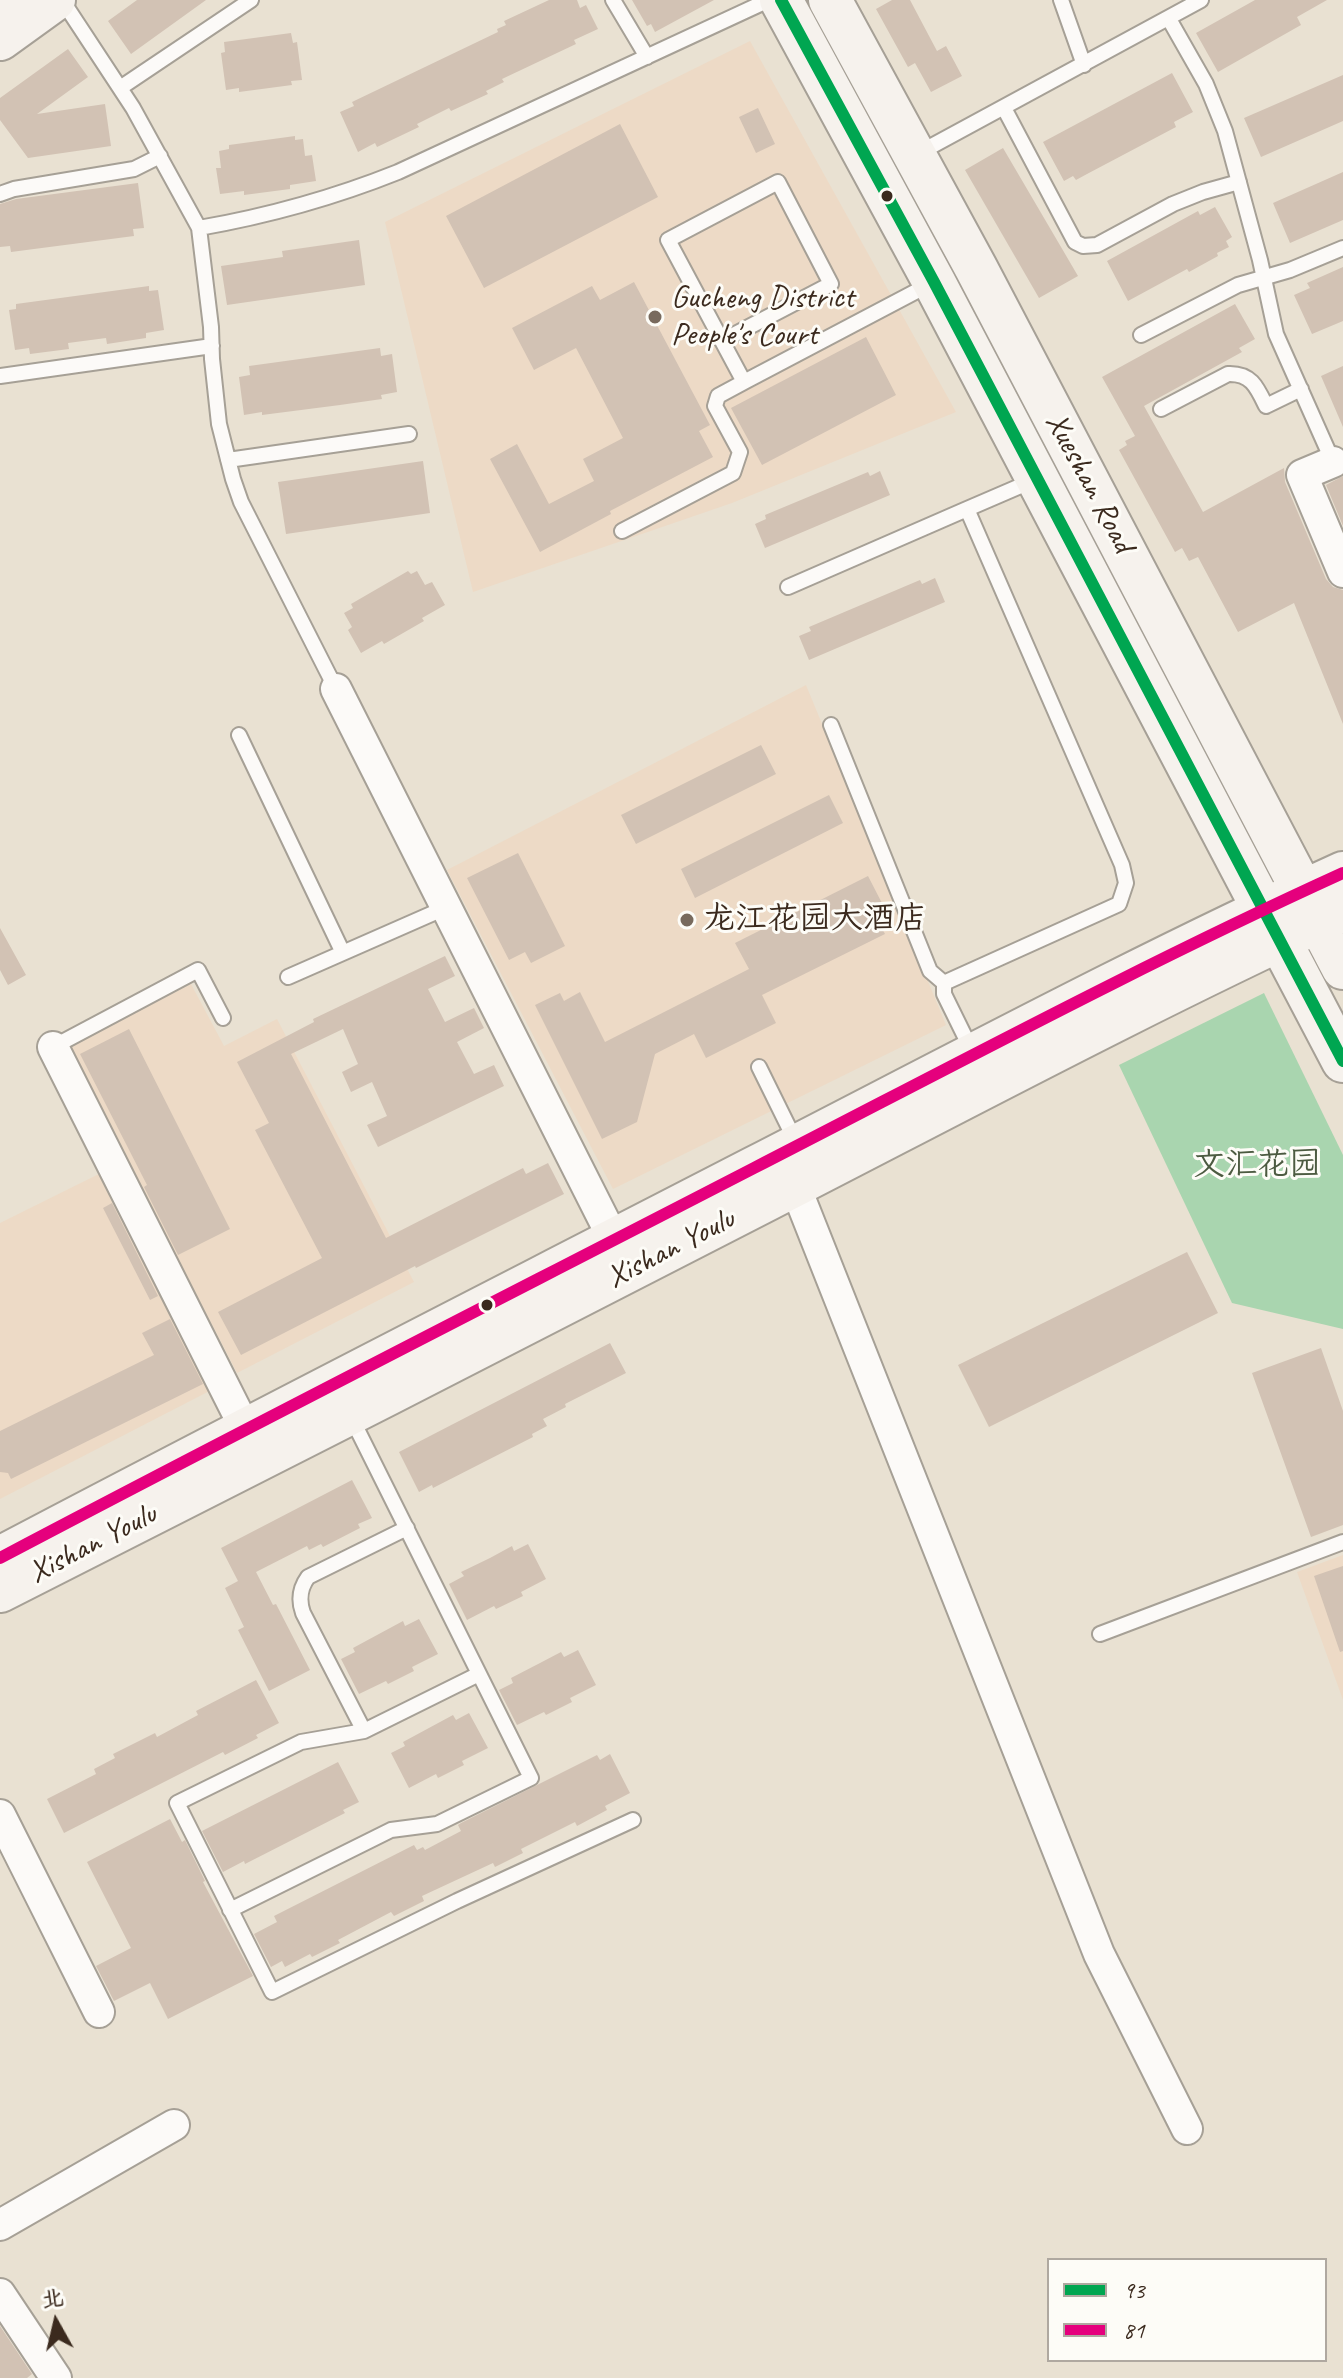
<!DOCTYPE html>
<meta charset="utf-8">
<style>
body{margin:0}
#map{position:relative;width:1343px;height:2378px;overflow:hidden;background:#e9e1d2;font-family:Caveat,"LXGW WenKai TC",sans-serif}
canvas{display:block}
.legend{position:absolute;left:1047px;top:2258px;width:280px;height:104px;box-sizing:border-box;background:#fdfcf7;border:2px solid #afa8a0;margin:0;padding:10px 14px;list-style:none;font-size:24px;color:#3b2a1e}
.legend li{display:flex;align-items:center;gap:16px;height:40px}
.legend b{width:40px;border:2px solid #afa8a0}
.north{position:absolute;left:16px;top:2282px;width:80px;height:80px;-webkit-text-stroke:6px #fdfcf7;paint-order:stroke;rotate:352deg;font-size:22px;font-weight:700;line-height:32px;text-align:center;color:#3b2a1e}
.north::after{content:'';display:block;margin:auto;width:28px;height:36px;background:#3b2a1e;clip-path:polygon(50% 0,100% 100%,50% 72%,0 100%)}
</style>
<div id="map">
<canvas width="1343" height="2378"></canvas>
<ul class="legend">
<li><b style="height:10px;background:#00a651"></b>93</li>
<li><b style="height:10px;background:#e5007d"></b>81</li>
</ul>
<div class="north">北</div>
</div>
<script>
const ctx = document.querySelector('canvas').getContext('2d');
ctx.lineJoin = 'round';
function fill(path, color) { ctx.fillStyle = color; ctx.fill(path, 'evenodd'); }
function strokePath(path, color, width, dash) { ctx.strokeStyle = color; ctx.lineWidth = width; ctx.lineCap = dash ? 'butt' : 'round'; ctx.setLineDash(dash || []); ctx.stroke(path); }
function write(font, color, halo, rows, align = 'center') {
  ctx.font = font + ' Caveat,"LXGW WenKai TC",sans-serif'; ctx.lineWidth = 6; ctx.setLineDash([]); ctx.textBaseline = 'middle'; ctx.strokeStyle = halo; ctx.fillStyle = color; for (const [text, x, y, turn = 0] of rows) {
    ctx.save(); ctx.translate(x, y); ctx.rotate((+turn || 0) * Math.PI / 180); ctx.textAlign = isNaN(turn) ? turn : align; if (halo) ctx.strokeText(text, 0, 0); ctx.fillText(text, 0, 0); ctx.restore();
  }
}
fill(new Path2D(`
 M 750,41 L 956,412 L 732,503 L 473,592 L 385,222 Z
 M 806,685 L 946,1025 L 613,1189 L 447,870 Z
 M 191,984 L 224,1046 L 277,1019 L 414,1282 L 237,1373 L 68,1047 Z
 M 115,1166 L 227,1382 L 0,1499 L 0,1223 Z
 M 1343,1555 L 1343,1700 L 1297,1572 Z`), '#eddac6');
fill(new Path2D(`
 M 1264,993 L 1343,1155 L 1343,1329 L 1232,1303 L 1119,1065 Z`), '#a9d5af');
fill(new Path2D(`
 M 137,0 L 206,0 L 131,54 L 108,21 Z
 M 549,0 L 577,0 L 580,8 L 586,5 L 598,29 L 574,40 L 576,44 L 502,79 L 504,82 L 486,91 L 488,94 L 451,111 L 449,108 L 417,124 L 419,127 L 377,147 L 375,143 L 358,152 L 340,112 L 354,106 L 352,102 L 498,32 L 497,29 L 506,25 L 504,21 Z
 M 632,0 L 714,0 L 655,32 L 651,24 L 647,26 Z
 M 892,0 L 910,0 L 937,51 L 946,46 L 962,76 L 931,92 L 915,63 L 908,67 L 876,9 Z
 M 1255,0 L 1327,0 L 1297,17 L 1301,25 L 1218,72 L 1196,33 Z
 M 291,33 L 293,43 L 297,42 L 302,80 L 291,81 L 292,85 L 239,92 L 239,88 L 226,90 L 221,53 L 225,52 L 224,42 Z
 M 68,49 L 88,77 L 37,114 L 105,104 L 111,146 L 28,158 L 0,120 L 0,98 Z
 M 1172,73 L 1193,112 L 1174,122 L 1176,127 L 1087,174 L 1076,180 L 1073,176 L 1064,181 L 1043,142 Z
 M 1343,75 L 1343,121 L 1261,157 L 1244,118 Z
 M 758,108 L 775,144 L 756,153 L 739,117 Z
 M 620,124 L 658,197 L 484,288 L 446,216 Z
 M 295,136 L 295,140 L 303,139 L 305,156 L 312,155 L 316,181 L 290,185 L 290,189 L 244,195 L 244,191 L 220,194 L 216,168 L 221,168 L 219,151 L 229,149 L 229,145 Z
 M 1003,148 L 1078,276 L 1039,298 L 965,170 Z
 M 1343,172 L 1343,220 L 1290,243 L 1273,203 Z
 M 138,183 L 144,228 L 133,229 L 134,236 L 11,252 L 10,246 L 0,247 L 0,204 L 16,199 Z
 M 1215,207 L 1232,237 L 1226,241 L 1229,247 L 1217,253 L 1218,256 L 1189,272 L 1187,269 L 1128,301 L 1107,261 L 1198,211 L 1200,215 Z
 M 359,240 L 365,285 L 227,305 L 221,266 L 283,257 L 282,251 Z
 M 1343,267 L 1343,321 L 1312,334 L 1294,295 L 1310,288 L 1307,283 Z
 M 634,282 L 710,425 L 699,431 L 713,457 L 610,511 L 611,514 L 540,552 L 490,459 L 517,444 L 549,504 L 594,481 L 583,459 L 623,438 L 576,348 L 534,370 L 512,328 L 592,286 L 600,300 Z
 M 149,286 L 149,291 L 158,290 L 164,330 L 146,333 L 146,338 L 107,344 L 106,338 L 68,343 L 69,349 L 30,354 L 29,348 L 15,350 L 9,310 L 16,309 L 16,304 Z
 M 1235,304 L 1255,339 L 1239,348 L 1242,352 L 1144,406 L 1203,512 L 1284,468 L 1285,482 L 1326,579 L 1333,587 L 1343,590 L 1343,724 L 1294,603 L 1238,632 L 1198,557 L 1189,561 L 1182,548 L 1175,552 L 1119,450 L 1127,445 L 1125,441 L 1135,436 L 1102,377 Z
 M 866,337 L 896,395 L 762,465 L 731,408 Z
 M 380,348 L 381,356 L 392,354 L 397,392 L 381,395 L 382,399 L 340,405 L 262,415 L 262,412 L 244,415 L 239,377 L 250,375 L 249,366 Z
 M 1343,366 L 1343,427 L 1321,376 Z
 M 423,461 L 430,513 L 286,534 L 278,482 Z
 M 880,471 L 890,495 L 765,548 L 755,524 L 766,519 L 765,515 L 868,472 L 870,476 Z
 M 1343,476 L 1343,526 L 1326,485 Z
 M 408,571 L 411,574 L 417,571 L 425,585 L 432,582 L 445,605 L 422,618 L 424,621 L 384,644 L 382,641 L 361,653 L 348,630 L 352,627 L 344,613 L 353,608 L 351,604 Z
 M 935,578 L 945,602 L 809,660 L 799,636 L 811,631 L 809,627 L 920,580 L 922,584 Z
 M 761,745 L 776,774 L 636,844 L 621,815 Z
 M 829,795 L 843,823 L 695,898 L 681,869 Z
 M 518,853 L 565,946 L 531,963 L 525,952 L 509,960 L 467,878 Z
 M 868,876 L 885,909 L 874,914 L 885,934 L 762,995 L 776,1023 L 706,1058 L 694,1034 L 655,1054 L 637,1122 L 602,1139 L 535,1005 L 560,993 L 564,1001 L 580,992 L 605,1042 L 749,969 L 735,943 Z
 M 0,928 L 26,975 L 8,985 L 0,970 Z
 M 445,956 L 455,976 L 428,989 L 445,1022 L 474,1008 L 484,1028 L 457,1042 L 474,1074 L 494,1065 L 504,1086 L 378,1147 L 367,1125 L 387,1116 L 372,1082 L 351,1092 L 342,1072 L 358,1064 L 343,1029 L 291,1054 L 386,1238 L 523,1168 L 526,1174 L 548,1163 L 564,1194 L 416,1268 L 415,1266 L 241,1355 L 218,1312 L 322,1258 L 255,1130 L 269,1123 L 237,1062 L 314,1022 L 313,1019 Z
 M 129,1029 L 230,1229 L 178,1255 L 144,1187 L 147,1185 L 80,1054 Z
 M 112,1203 L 158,1296 L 150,1300 L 103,1208 Z
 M 1187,1252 L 1218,1313 L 989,1427 L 958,1365 Z
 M 170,1319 L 203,1384 L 11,1479 L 8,1473 L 0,1472 L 0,1431 L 154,1355 L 142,1333 Z
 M 610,1343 L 626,1373 L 565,1404 L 566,1407 L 543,1419 L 547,1426 L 532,1434 L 533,1437 L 433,1488 L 432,1485 L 419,1492 L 399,1452 Z
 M 1321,1348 L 1343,1411 L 1343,1525 L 1311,1537 L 1252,1373 Z
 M 352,1480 L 372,1518 L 358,1524 L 360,1528 L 323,1547 L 321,1544 L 309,1550 L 307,1546 L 256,1572 L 273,1605 L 276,1604 L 310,1670 L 269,1691 L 238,1630 L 244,1627 L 225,1588 L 238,1581 L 221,1548 Z
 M 528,1544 L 546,1579 L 521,1592 L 523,1596 L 496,1609 L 494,1606 L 467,1620 L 449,1584 L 464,1576 L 461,1572 L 490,1558 L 512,1546 L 514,1551 Z
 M 1343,1566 L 1343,1651 L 1340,1652 L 1314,1576 Z
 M 419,1619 L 438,1654 L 412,1667 L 414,1671 L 388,1684 L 386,1681 L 359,1694 L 341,1659 L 355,1652 L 353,1648 L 403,1621 L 405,1626 Z
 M 578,1650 L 596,1685 L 570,1698 L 572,1702 L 546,1715 L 544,1712 L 517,1725 L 499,1690 L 513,1683 L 511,1678 L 540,1663 L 561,1652 L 564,1657 Z
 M 256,1680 L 279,1723 L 256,1735 L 258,1738 L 225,1755 L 223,1752 L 64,1833 L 47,1799 L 96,1774 L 94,1769 L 115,1758 L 113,1754 L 155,1733 L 157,1737 L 198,1715 L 196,1711 Z
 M 469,1713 L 488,1748 L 462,1761 L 464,1765 L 438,1778 L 436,1774 L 409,1788 L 391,1753 L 405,1746 L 403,1742 L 453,1715 L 456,1720 Z
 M 610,1754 L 630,1793 L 605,1806 L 607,1810 L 577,1826 L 575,1822 L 521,1849 L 523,1853 L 495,1867 L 493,1863 L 422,1896 L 424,1901 L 394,1916 L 391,1912 L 338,1940 L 340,1943 L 312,1957 L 310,1954 L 285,1967 L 282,1961 L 271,1967 L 254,1934 L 277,1922 L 274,1916 L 414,1845 L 417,1850 L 423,1847 L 425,1850 L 461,1831 L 458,1825 L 461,1823 L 597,1755 L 600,1760 Z
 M 338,1762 L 359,1802 L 343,1810 L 345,1813 L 245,1864 L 244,1861 L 223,1872 L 202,1831 Z
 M 170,1819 L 182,1842 L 185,1840 L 205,1881 L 203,1882 L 253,1976 L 168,2019 L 150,1983 L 114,2001 L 96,1966 L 131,1948 L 87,1862 Z
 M 0,2326 L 32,2374 L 27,2378 L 0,2378 Z`), '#d2c2b4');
const lane = new Path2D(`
 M 62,0 L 133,108 L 199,228 L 211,327 L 212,359 L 219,424 L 233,479 L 241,502 L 336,689
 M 613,0 L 647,57
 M 1061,0 L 1084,65
 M 1169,19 L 1206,84 L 1225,131 L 1260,260 L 1276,334 L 1333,462
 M 120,88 L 251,0
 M 1004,108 L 1075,242 L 1083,246 L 1097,245 L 1173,204 L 1203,192 L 1239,182
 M 917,154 L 1201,0
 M 778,182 L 831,284 L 722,341 L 668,240 Z
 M 0,194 L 14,189 L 134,169 L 160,156
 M 199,228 C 268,216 333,198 398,172 L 769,0
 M 1141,335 L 1238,285 L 1290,270 L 1343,248
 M 722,341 L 744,382 L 932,283
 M 0,376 L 212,346
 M 1161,409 L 1228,374 C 1251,373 1257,387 1266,406 L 1301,389
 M 228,460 L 409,434
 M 622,531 L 733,473 L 740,452 L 715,406 L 718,396 L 744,382
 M 788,587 L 967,509
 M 831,725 L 930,971 L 944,983
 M 239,735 L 343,953
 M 288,977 L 445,908
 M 53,1047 L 198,970 L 223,1018
 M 972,1051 L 944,994 L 944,983 L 1119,904 L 1126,883 L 1122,865 L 967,509 L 1032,481
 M 759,1067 L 796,1142
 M 1100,1634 L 1343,1542
 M 479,1674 L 364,1731 L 301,1742 L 177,1803 L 272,1992 L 457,1901 L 633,1820
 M 364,1731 L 303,1613 C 298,1599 300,1588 308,1577 L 407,1528
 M 230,1910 L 391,1830 L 437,1824 L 531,1778 L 351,1417`);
const street = new Path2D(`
 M 1333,462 L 1302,475 L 1343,572
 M 336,689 L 614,1240
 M 53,1047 L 245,1428
 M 795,1186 L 1099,1954 L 1187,2129
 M 0,1815 L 99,2012
 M 0,2225 L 174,2125
 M 0,2294 L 56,2378`);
const secondary = new Path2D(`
 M 781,0 L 934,282 L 1343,1061
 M 830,0 L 976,268 L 1343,968
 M 0,2 L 3,0
 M 0,39 L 54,0
 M 0,1558 C 250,1426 502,1298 754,1168 C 949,1068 1143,964 1343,873
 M 0,1591 C 256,1461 513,1331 768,1199 C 959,1101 1148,1000 1343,910`);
strokePath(lane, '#a6a096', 18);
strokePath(street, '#a6a096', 34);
strokePath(secondary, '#a6a096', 46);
strokePath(lane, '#fcfaf8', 14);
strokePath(street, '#fcfaf8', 30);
strokePath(secondary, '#f6f2ed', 42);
strokePath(new Path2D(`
 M 781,0 L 934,282 L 1343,1061`), '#00a651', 12);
strokePath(new Path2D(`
 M 0,1558 C 250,1426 502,1298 754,1168 C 949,1068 1143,964 1343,873`), '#e5007d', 12);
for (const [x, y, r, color] of [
 [887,196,7,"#3b2a1e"],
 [655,317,8,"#786a5d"],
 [687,920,8,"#786a5d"],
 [487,1305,7,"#3b2a1e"]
]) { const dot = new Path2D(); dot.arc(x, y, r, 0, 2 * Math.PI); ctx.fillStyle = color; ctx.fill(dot); strokePath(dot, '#fdfcf7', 3); }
write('32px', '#3b2a1e', '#fdfcf7', [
 ["Gucheng District",671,299],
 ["People's Court",671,336],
 ["龙江花园大酒店",703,920]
], 'left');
write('32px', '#3b2a1e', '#fdfcf7', [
 ["Xueshan Road",1089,483,62],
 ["Xishan Youlu",671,1249,-27],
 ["Xishan Youlu",93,1544,-27]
]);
write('32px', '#4c5b41', '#fdfcf7', [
 ["文汇花园",1257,1166]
]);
</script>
